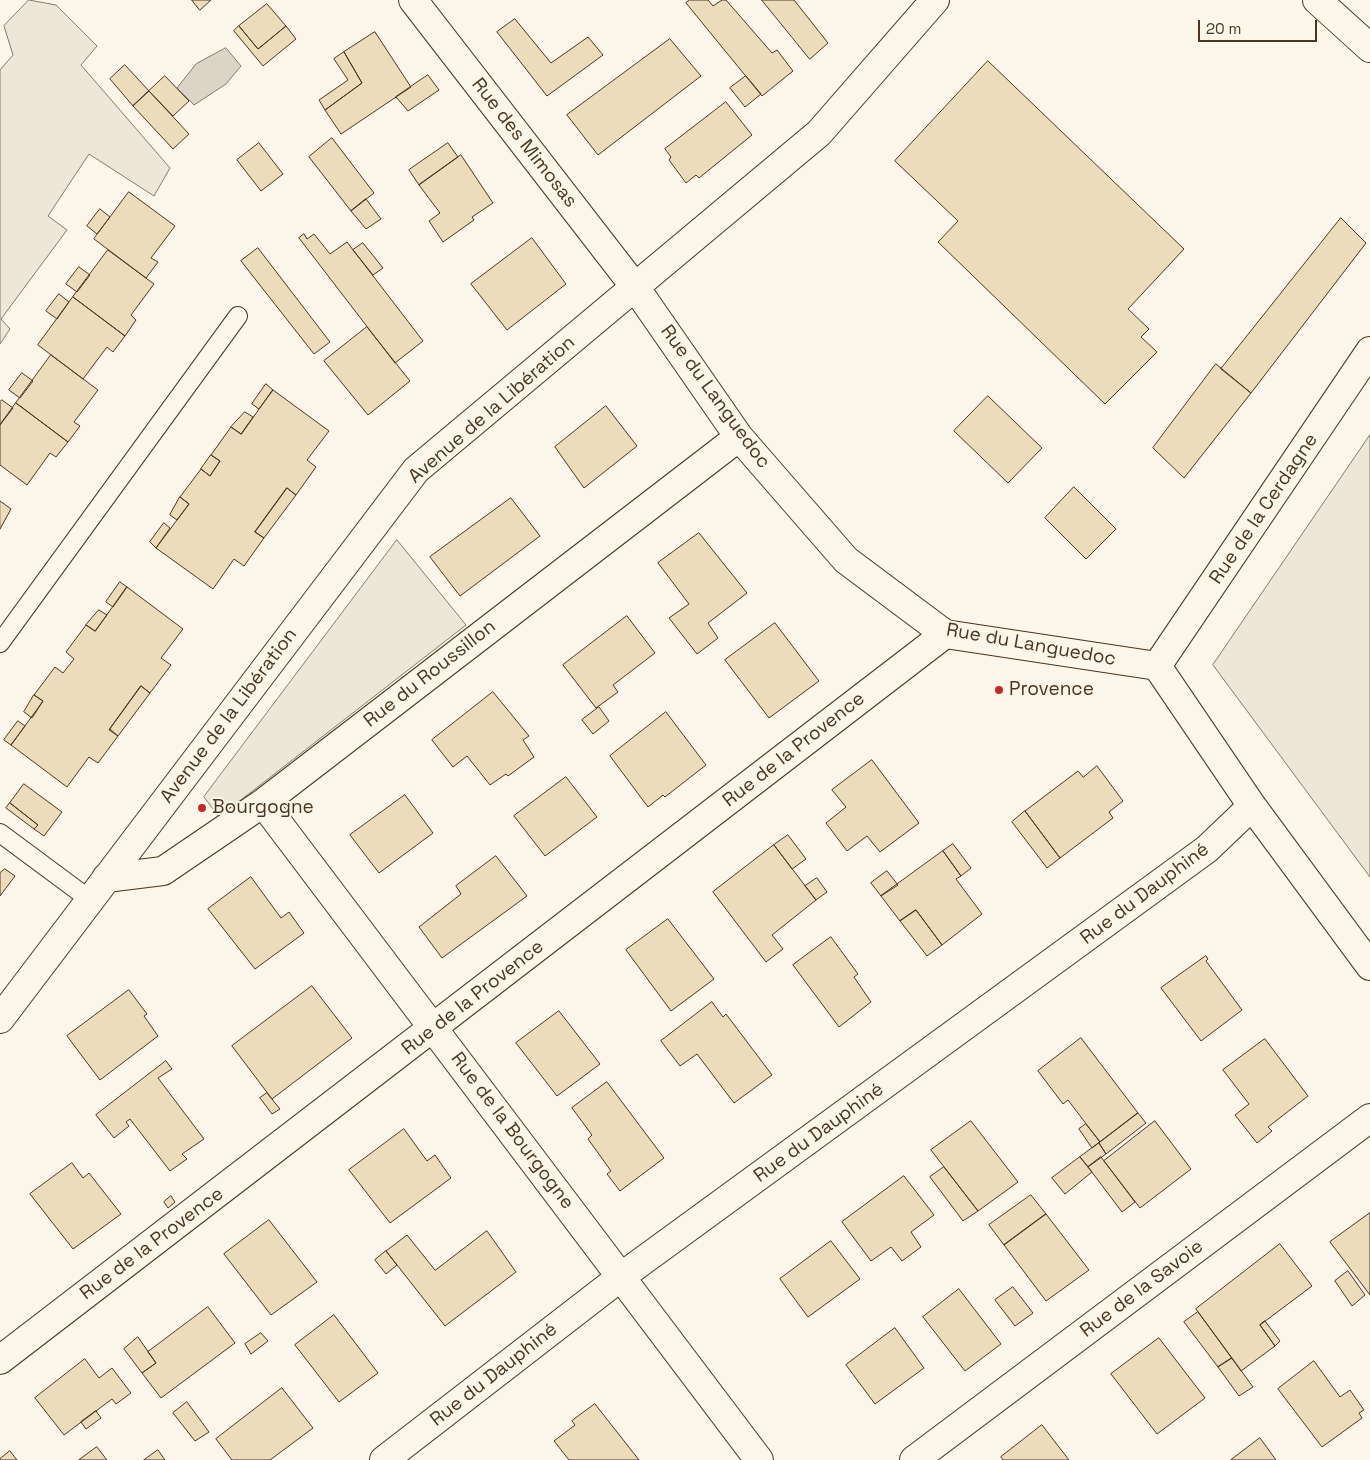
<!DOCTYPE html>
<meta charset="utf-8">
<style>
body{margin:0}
#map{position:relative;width:1370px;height:1460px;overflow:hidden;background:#fbf6e9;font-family:"Space Grotesk",sans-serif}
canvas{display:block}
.scale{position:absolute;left:1198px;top:20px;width:119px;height:22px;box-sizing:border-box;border:2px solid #4a3520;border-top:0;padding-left:6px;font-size:15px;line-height:18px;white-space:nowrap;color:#4a3520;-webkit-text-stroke:4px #fbf6e9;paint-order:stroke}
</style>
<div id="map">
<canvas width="1370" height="1460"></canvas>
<div class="scale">20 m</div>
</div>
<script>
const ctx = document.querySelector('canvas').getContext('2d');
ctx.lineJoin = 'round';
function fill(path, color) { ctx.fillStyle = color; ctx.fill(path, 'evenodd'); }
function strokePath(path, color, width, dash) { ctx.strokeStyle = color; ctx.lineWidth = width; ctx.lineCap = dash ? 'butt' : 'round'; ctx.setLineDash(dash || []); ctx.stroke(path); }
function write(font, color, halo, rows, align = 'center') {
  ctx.font = font + ' "Space Grotesk",sans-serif'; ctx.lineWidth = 4; ctx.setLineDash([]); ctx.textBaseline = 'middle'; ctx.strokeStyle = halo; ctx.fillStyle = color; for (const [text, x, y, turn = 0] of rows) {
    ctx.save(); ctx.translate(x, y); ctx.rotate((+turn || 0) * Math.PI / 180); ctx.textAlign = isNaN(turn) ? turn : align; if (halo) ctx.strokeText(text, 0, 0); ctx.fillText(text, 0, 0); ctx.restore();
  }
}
const green = new Path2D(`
 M 29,0 L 56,5 L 97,46 L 81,65 L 170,168 L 154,196 L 89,154 L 48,216 L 67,230 L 1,319 L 10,329 L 0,344 L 0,70 L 13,55 L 4,26 Z
 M 1370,435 L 1370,877 L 1213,665 Z`);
fill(green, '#ede6d9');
strokePath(green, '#887966', 1);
const parking = new Path2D(`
 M 397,540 L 466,625 L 219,817 L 204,797 Z`);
fill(parking, '#ede7d9');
strokePath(parking, '#887966', 1);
const water = new Path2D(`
 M 226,48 L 241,66 L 226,84 L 194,105 L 177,88 L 196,64 Z`);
fill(water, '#dcd4c6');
strokePath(water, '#887966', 1);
const building = new Path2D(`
 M 192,0 L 211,0 L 200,10 Z
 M 690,0 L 708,0 L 713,6 L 722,0 L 726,0 L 772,53 L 777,50 L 793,71 L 762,96 L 686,3 Z
 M 762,0 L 794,0 L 828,43 L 810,59 Z
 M 267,4 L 286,26 L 258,49 L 239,26 Z
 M 515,19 L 551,63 L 588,37 L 603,55 L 547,96 L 497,32 Z
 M 239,26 L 258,49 L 286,26 L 296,39 L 263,66 L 234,31 Z
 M 375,32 L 411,87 L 341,134 L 325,110 L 362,83 L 344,52 Z
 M 670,39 L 701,76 L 598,155 L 567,115 Z
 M 344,52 L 362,83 L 325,110 L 319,100 L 348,80 L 334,59 Z
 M 988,61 L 1184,249 L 1128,309 L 1149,329 L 1141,337 L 1157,352 L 1105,404 L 938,242 L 958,221 L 895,161 Z
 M 125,65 L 149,91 L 133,106 L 110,79 Z
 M 428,75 L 439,90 L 408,111 L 396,97 Z
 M 165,76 L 189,101 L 173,116 L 149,91 Z
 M 746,76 L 761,94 L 745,107 L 730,88 Z
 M 149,91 L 189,134 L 173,149 L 133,106 Z
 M 726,102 L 752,135 L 699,178 L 696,175 L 686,183 L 669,160 L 671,157 L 665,149 Z
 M 332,138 L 374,193 L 351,211 L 309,157 Z
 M 259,143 L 283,174 L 261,191 L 237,160 Z
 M 448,143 L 458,157 L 419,185 L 409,170 Z
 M 461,155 L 493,203 L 472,217 L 474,220 L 443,242 L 429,221 L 440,213 L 419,185 Z
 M 129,192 L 175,226 L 151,258 L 158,262 L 146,278 L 94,239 Z
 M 366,199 L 381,219 L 366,229 L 351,211 Z
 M 100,209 L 110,217 L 97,234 L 87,226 Z
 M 1341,218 L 1366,243 L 1251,393 L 1221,369 Z
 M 304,234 L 307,239 L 314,234 L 330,254 L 347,242 L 423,341 L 395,363 L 299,238 Z
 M 532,238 L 566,284 L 507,330 L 471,284 Z
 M 363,243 L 383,268 L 373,275 L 353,250 Z
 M 258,248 L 330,342 L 314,354 L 241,261 Z
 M 108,250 L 154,284 L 131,315 L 136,320 L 125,336 L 73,297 Z
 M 79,267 L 90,275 L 77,292 L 66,284 Z
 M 59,294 L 69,302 L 57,319 L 46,311 Z
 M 73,297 L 125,336 L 113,352 L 107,347 L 83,379 L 38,345 Z
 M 367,327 L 410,381 L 368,415 L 324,361 Z
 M 51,355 L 98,390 L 74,422 L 80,426 L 68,442 L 16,403 Z
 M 1216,364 L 1251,393 L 1184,478 L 1153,448 Z
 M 22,373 L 33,381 L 20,398 L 9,390 Z
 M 266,384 L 273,390 L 259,409 L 252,404 Z
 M 273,390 L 329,431 L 307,460 L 316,467 L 296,495 L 287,488 L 255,532 L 264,538 L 244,566 L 234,559 L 213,589 L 156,548 L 189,504 L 180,497 L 201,469 L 210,476 L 220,461 L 211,455 L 231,427 L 241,434 Z
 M 988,396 L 1042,448 L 1008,483 L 954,431 Z
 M 2,400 L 13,408 L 0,425 L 0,402 Z
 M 16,403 L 68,442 L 56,457 L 50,453 L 27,485 L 0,465 L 0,425 Z
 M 606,406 L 637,446 L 584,488 L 555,447 Z
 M 245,412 L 253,417 L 241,434 L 231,427 Z
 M 211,455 L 220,461 L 210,476 L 201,469 Z
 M 1074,487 L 1116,529 L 1086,559 L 1045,518 Z
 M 287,488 L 296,495 L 264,538 L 255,532 Z
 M 180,497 L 189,504 L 177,520 L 170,515 Z
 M 511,498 L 540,536 L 460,596 L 430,557 Z
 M 0,501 L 11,509 L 0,529 Z
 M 164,523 L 170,528 L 156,548 L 150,542 Z
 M 699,533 L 747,593 L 708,623 L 718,638 L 697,654 L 669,618 L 689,604 L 658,563 Z
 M 120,582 L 127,587 L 113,607 L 106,602 Z
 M 127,587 L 183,629 L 161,658 L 171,665 L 150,693 L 141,686 L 109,730 L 118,736 L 98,763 L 89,757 L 67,787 L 11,745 L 43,701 L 34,695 L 55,667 L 63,673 L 74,659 L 66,652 L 86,625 L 95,631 Z
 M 99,610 L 107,615 L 95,631 L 86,625 Z
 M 627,616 L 655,653 L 613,685 L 618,692 L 596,708 L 563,665 Z
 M 775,623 L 819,681 L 769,718 L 725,660 Z
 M 141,686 L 150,693 L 118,736 L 110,729 Z
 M 493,692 L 529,736 L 523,740 L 534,757 L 508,776 L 506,774 L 490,785 L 467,756 L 453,767 L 432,740 Z
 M 34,695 L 43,701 L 32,718 L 24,712 Z
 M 599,707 L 609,721 L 593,734 L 582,720 Z
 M 666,712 L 706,765 L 665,797 L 663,795 L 648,807 L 610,756 Z
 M 18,721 L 25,726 L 11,745 L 4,740 Z
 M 872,760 L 919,823 L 880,852 L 867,836 L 847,851 L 826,823 L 846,807 L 832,790 Z
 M 1097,766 L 1123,801 L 1109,812 L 1113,818 L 1060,858 L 1025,811 L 1078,771 L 1083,777 Z
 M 566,777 L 597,817 L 545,856 L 514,816 Z
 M 24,784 L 62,812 L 44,836 L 34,829 L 38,825 L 10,803 Z
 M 405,795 L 433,833 L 379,873 L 350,835 Z
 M 10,803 L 38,825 L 34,829 L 6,808 Z
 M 1025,811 L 1060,858 L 1047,868 L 1012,822 Z
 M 788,835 L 806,859 L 792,869 L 774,845 Z
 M 953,844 L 971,868 L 961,876 L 943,851 Z
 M 774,845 L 816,900 L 772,935 L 783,949 L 766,962 L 713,892 Z
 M 943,851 L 961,876 L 956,879 L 982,914 L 942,945 L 916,910 L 900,921 L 881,896 Z
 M 496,856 L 527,896 L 442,958 L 419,927 L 461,894 L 456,886 Z
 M 5,869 L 15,876 L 0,896 L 0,873 Z
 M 887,871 L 898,885 L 881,896 L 871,883 Z
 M 251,877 L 281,918 L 289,912 L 304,933 L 255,969 L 208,909 Z
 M 817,878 L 827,892 L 816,900 L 805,886 Z
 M 916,910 L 942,945 L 927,956 L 900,921 Z
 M 668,919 L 714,979 L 671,1011 L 626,950 Z
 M 831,937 L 858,974 L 854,977 L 871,1002 L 839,1027 L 793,965 Z
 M 1206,956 L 1208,959 L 1206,961 L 1242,1010 L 1201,1041 L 1161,988 Z
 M 312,986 L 352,1038 L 272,1099 L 232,1046 Z
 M 129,990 L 147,1014 L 144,1016 L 158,1036 L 100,1080 L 67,1036 Z
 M 712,1002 L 723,1017 L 726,1014 L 772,1075 L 734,1103 L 697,1054 L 680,1066 L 661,1041 Z
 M 559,1011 L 600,1064 L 557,1096 L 516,1043 Z
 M 1081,1038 L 1138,1113 L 1100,1142 L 1068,1100 L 1063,1104 L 1038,1071 Z
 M 1265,1039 L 1308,1096 L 1268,1127 L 1272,1131 L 1257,1143 L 1235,1115 L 1249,1104 L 1223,1070 Z
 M 166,1061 L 172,1069 L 158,1078 L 204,1139 L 182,1154 L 187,1159 L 170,1171 L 130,1119 L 126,1122 L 129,1126 L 114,1138 L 96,1115 Z
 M 607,1082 L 664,1158 L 620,1191 L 607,1174 L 611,1171 L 588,1139 L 592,1135 L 572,1108 Z
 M 267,1093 L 280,1109 L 272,1114 L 260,1098 Z
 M 1138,1113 L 1146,1123 L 1106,1154 L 1099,1143 Z
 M 971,1121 L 1018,1182 L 978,1211 L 931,1150 Z
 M 1155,1121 L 1191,1169 L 1140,1208 L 1104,1161 Z
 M 1086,1124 L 1100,1142 L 1092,1148 L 1079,1129 Z
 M 404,1129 L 427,1161 L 435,1155 L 451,1178 L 390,1223 L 349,1170 Z
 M 1099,1143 L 1106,1154 L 1088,1167 L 1080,1157 Z
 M 1080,1157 L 1092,1172 L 1065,1194 L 1052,1178 Z
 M 1101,1157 L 1135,1202 L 1122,1212 L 1088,1167 Z
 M 72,1163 L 83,1178 L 89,1173 L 121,1214 L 73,1249 L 30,1194 Z
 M 944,1167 L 978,1211 L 963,1221 L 930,1177 Z
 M 904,1176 L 934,1215 L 911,1232 L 921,1247 L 902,1261 L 891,1247 L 871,1261 L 842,1222 Z
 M 1031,1195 L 1046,1214 L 1004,1245 L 989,1225 Z
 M 171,1196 L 175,1202 L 168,1208 L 164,1202 Z
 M 1370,1213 L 1370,1295 L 1330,1242 Z
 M 1046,1214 L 1089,1270 L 1046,1301 L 1004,1245 Z
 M 269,1220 L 317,1282 L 271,1315 L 224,1254 Z
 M 487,1231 L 516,1272 L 445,1326 L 386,1251 L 407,1235 L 435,1270 Z
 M 831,1241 L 860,1279 L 808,1317 L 780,1279 Z
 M 1280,1244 L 1312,1286 L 1260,1325 L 1275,1346 L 1241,1371 L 1196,1309 Z
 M 386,1251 L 397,1265 L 386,1274 L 375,1260 Z
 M 1348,1271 L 1365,1295 L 1352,1306 L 1335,1281 Z
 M 1013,1287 L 1033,1313 L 1015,1326 L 995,1300 Z
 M 959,1289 L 1001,1344 L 965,1371 L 923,1317 Z
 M 208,1307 L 235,1343 L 161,1398 L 142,1373 L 156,1363 L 148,1352 Z
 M 1198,1312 L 1232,1358 L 1218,1367 L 1184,1322 Z
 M 334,1315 L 378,1373 L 339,1402 L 295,1345 Z
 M 1265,1321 L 1280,1341 L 1275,1346 L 1260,1325 Z
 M 895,1328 L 924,1368 L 875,1404 L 846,1365 Z
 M 261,1333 L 268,1341 L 251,1354 L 245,1344 Z
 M 138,1337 L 156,1363 L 142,1373 L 124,1349 Z
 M 1159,1338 L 1205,1398 L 1157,1434 L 1111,1374 Z
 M 1232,1358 L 1253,1387 L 1239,1396 L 1218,1367 Z
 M 85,1359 L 99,1378 L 112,1368 L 131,1393 L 116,1404 L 112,1399 L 64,1435 L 35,1398 Z
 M 1314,1361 L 1340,1397 L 1350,1390 L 1364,1410 L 1359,1413 L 1362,1418 L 1322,1447 L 1278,1389 Z
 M 282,1388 L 313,1428 L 270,1460 L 232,1460 L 216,1439 Z
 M 187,1402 L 209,1432 L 195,1441 L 173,1413 Z
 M 595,1404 L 639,1460 L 569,1460 L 554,1441 L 575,1425 L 572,1421 Z
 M 96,1411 L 101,1418 L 86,1429 L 81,1422 Z
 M 1042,1425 L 1069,1460 L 1003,1460 L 1001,1457 Z
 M 1260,1438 L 1276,1460 L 1231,1460 Z
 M 97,1447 L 107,1460 L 79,1460 Z
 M 158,1450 L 165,1460 L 144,1460 Z
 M 10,1451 L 17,1460 L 0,1460 L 0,1459 Z`);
fill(building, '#ecdcbc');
strokePath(building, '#4a3520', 1);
const lane = new Path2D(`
 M 0,643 L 238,316
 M 0,833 L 89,899`);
const street = new Path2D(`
 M 413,0 L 635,287 L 739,437 L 846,560 L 945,634 L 1157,666 L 1252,806 L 1370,966
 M 1317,0 L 1370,48
 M 1157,666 L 1370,351
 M 263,803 L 759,1460
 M 106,878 L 163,871 L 263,803 L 739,437
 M 0,1019 L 416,470 L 819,133 L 935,0
 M 0,1360 L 945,634
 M 384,1460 L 622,1276 L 1207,849 L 1252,806
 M 914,1460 L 1370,1118`);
strokePath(lane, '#4a3520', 20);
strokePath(street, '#4a3520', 30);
strokePath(lane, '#fbf6e9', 18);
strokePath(street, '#fbf6e9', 28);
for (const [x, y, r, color] of [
 [999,690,5,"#c62828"],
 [202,808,5,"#c62828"]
]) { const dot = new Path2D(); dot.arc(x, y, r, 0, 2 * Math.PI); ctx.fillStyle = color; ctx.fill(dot); strokePath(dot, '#fbf6e9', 2); }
write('19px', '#4a3520', '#fbf6e9', [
 ["Rue des Mimosas",524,143,52],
 ["Rue du Languedoc",715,397,54],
 ["Avenue de la Libération",492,410,-41],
 ["Rue de la Cerdagne",1264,509,-56],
 ["Rue du Languedoc",1031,645,10],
 ["Rue du Roussillon",430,674,-38],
 ["Avenue de la Libération",229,716,-53],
 ["Rue de la Provence",794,750,-38],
 ["Rue du Dauphiné",1145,894,-37],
 ["Rue de la Provence",473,998,-38],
 ["Rue de la Bourgogne",512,1131,53],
 ["Rue du Dauphiné",819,1133,-36],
 ["Rue de la Provence",152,1244,-37],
 ["Rue de la Savoie",1142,1289,-37],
 ["Rue du Dauphiné",494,1375,-38]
]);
write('19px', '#4a3520', '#fbf6e9', [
 ["Provence",1009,690],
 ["Bourgogne",212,808]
], 'left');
</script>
